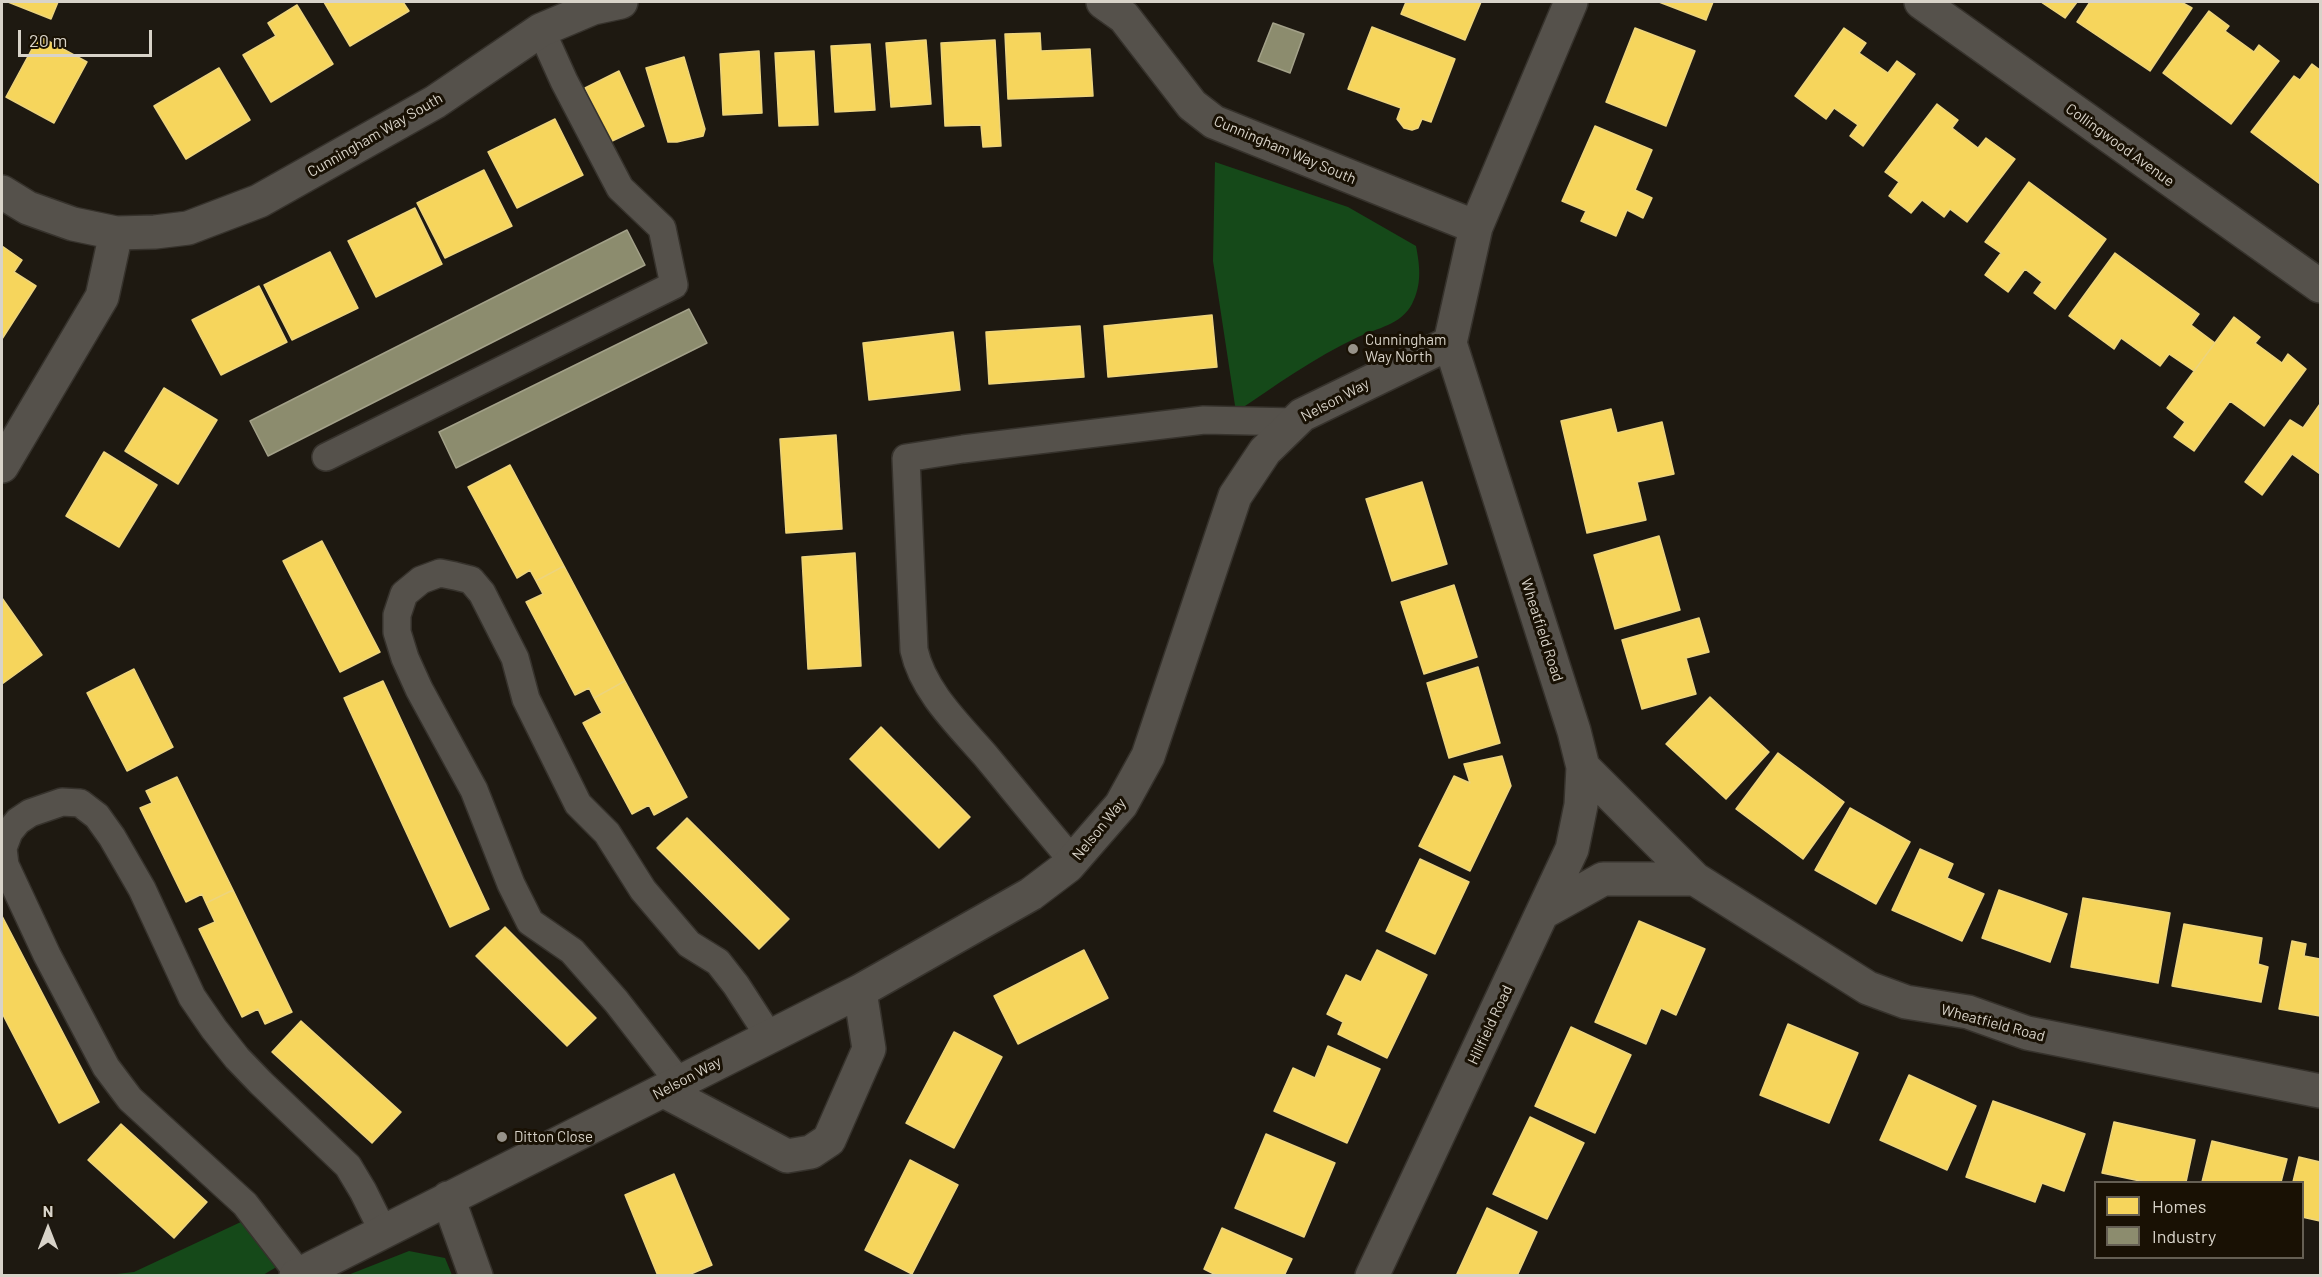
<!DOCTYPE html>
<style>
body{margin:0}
#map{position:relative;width:2322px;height:1277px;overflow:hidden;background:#1e1911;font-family:Barlow,sans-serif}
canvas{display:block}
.frame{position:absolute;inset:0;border:3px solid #d8d3c9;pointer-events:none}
.legend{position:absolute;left:2094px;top:1181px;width:210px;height:78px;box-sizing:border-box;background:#191104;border:2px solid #655f53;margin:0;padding:8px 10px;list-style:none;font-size:18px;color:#d8d3c9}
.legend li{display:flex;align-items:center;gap:12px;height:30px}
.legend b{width:30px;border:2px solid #655f53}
.north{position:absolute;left:18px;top:1199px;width:60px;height:60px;-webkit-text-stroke:4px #191104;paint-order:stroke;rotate:0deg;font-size:16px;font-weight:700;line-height:24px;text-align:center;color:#d8d3c9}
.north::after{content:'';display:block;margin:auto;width:21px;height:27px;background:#d8d3c9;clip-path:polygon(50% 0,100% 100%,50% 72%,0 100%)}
.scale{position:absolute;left:18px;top:30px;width:134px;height:27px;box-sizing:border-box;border:3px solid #d8d3c9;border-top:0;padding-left:8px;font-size:18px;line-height:21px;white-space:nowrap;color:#d8d3c9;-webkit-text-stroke:4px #191104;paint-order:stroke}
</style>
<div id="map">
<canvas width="2322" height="1277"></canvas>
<div class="frame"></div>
<ul class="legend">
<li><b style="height:16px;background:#f6d55c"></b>Homes</li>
<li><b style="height:16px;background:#8c8c6e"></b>Industry</li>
</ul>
<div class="north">N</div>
<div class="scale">20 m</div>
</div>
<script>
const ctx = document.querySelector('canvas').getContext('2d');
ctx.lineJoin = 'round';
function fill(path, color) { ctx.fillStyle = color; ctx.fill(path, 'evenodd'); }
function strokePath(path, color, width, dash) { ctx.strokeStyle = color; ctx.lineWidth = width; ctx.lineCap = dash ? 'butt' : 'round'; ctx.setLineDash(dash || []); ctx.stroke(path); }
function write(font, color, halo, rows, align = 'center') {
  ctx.font = font + ' Barlow,sans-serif'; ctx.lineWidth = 6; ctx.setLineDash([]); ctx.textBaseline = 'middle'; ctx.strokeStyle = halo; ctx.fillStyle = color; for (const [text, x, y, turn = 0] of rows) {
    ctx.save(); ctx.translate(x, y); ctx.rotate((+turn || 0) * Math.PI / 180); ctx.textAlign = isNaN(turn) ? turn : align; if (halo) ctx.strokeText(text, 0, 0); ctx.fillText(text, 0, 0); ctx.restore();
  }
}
fill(new Path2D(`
 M 1215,162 L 1348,207 L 1416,246 C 1420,267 1422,284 1412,304 C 1401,325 1377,328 1358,337 C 1315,357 1275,386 1236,412 L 1213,261 Z
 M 243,1221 L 285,1262 L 263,1275 L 99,1276 L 134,1272 Z
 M 409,1251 L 445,1258 L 452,1275 L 348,1275 Z`), '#154919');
const homes = new Path2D(`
 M 8,2 L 58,2 L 51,19 Z
 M 324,2 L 403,2 L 409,11 L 350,46 Z
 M 1406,2 L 1481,2 L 1465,40 L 1401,14 Z
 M 1659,2 L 1713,2 L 1706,20 Z
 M 2041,2 L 2077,2 L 2065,18 Z
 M 2090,2 L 2181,2 L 2192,8 L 2150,71 L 2077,22 Z
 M 297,5 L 333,64 L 271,102 L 243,55 L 276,36 L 268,23 Z
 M 2209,11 L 2229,26 L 2225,31 L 2254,52 L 2259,45 L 2279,61 L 2231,124 L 2163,73 Z
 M 1372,27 L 1455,59 L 1431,122 L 1422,119 L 1418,128 L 1412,130 L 1404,128 L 1397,119 L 1401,108 L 1348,89 Z
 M 1635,28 L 1695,51 L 1666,126 L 1606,102 Z
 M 1844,28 L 1866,43 L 1859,53 L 1888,73 L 1897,61 L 1915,74 L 1863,146 L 1850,136 L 1858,125 L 1834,108 L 1826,119 L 1795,96 Z
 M 1040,33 L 1041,51 L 1090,49 L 1093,96 L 1008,99 L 1005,34 Z
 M 39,36 L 87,62 L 54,123 L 6,97 Z
 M 926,40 L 931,104 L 891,107 L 886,43 Z
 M 995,40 L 1001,146 L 983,147 L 981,125 L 945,126 L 941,43 Z
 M 870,44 L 875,110 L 835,112 L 831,46 Z
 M 759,51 L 762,113 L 723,115 L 720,54 Z
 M 814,51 L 818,125 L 779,126 L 775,53 Z
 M 684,57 L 705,129 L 703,136 L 677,142 L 668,142 L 646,68 Z
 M 2312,64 L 2320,70 L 2320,184 L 2251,132 L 2294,76 L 2300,80 Z
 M 219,68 L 250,120 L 186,159 L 154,106 Z
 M 619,71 L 644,126 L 610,142 L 585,88 Z
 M 1937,104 L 1958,120 L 1952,128 L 1978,148 L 1986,138 L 2015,159 L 1967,222 L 1950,209 L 1944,217 L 1922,200 L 1911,213 L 1889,196 L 1899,182 L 1885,172 Z
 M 555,119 L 583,175 L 517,208 L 488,152 Z
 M 1595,126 L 1652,150 L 1635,190 L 1652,198 L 1643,218 L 1627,210 L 1616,236 L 1581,221 L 1586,211 L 1562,201 Z
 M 484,170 L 512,226 L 445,258 L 417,203 Z
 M 2029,182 L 2106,239 L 2055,309 L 2034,293 L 2042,282 L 2025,269 L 2008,292 L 1985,275 L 2001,253 L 1985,242 Z
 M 415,208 L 442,264 L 376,297 L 348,241 Z
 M 2,246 L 22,260 L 14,272 L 36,286 L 2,339 Z
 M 330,252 L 358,308 L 292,340 L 264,285 Z
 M 2115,253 L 2199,314 L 2191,325 L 2215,343 L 2194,371 L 2169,354 L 2160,366 L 2121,338 L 2114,349 L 2069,316 Z
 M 259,286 L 287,342 L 221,375 L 192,320 Z
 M 1212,315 L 1217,367 L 1108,377 L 1104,326 Z
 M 2234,317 L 2260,337 L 2255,343 L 2282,363 L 2288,354 L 2306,369 L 2264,426 L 2230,401 L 2194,451 L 2174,437 L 2185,422 L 2167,408 Z
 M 1080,326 L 1084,377 L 989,384 L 986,332 Z
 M 953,332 L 960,390 L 869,400 L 863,343 Z
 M 164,388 L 217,420 L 178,484 L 125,451 Z
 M 2320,404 L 2320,474 L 2292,454 L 2262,495 L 2245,482 L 2290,420 L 2303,428 Z
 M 1611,409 L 1617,433 L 1662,422 L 1674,474 L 1637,482 L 1646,520 L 1587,533 L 1561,421 Z
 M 836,435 L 842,529 L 786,533 L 780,439 Z
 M 104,452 L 157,485 L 119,547 L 66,516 Z
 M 510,465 L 564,566 L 536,581 L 530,570 L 517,578 L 468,487 Z
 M 1422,482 L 1447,564 L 1392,581 L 1366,499 Z
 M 1659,536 L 1680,610 L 1615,629 L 1594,555 Z
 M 322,541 L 380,652 L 340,672 L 283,561 Z
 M 855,553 L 861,666 L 808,669 L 802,557 Z
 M 564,566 L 625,681 L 594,698 L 589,688 L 575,695 L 526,602 L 543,594 L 536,581 Z
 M 1454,585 L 1477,657 L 1424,674 L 1401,602 Z
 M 2,598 L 42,655 L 2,684 Z
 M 1699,618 L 1709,652 L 1686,658 L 1696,694 L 1642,709 L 1622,640 Z
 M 1478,667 L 1500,743 L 1449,758 L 1427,683 Z
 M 134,669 L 173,747 L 127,771 L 87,693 Z
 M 383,681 L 489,909 L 450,927 L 344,698 Z
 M 625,681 L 687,797 L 654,815 L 649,805 L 632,814 L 583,723 L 602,713 L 594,698 Z
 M 1710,697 L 1769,752 L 1726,799 L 1666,744 Z
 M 881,727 L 970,817 L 939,848 L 850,759 Z
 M 1778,753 L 1844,802 L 1803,859 L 1736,809 Z
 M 1502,756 L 1511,786 L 1470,871 L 1419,846 L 1454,776 L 1470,783 L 1464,764 Z
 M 177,777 L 233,890 L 206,903 L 202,894 L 186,902 L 140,808 L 152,803 L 146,791 Z
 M 1850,808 L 1910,842 L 1876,904 L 1815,870 Z
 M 687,818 L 789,919 L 759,949 L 657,848 Z
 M 1920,849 L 1953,864 L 1947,878 L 1984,894 L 1962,941 L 1892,910 Z
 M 1420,859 L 1469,882 L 1435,954 L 1386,931 Z
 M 233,890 L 292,1012 L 265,1024 L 258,1009 L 242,1017 L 199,929 L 215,922 L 206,903 Z
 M 1999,890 L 2067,914 L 2050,962 L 1982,938 Z
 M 2083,898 L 2170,913 L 2158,983 L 2071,967 Z
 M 2,916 L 99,1102 L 59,1123 L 2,1013 Z
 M 1639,921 L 1705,949 L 1676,1015 L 1661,1008 L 1646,1044 L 1595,1022 Z
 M 2184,924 L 2262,938 L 2258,964 L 2268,967 L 2261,1002 L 2172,986 Z
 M 505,927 L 596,1018 L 567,1046 L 476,956 Z
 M 2292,941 L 2306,944 L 2304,956 L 2320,959 L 2320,1016 L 2279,1009 Z
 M 1084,950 L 1108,998 L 1018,1044 L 994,996 Z
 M 1377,950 L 1427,975 L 1387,1058 L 1338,1034 L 1343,1022 L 1327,1014 L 1346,975 L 1361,982 Z
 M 301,1021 L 401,1112 L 372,1143 L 272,1052 Z
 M 1788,1024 L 1858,1053 L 1829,1123 L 1760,1095 Z
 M 1571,1027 L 1631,1055 L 1595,1133 L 1535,1106 Z
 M 954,1032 L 1002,1057 L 954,1148 L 906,1123 Z
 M 1328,1046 L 1380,1069 L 1347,1143 L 1274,1111 L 1293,1068 L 1315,1078 Z
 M 1909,1075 L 1976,1106 L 1947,1170 L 1880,1140 Z
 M 1993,1101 L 2085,1134 L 2064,1191 L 2042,1183 L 2035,1202 L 1966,1177 Z
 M 1530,1117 L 1584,1143 L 1547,1219 L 1493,1194 Z
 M 2114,1122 L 2195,1140 L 2186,1182 L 2145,1182 L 2102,1173 Z
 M 121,1124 L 207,1202 L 174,1238 L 88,1160 Z
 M 1266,1134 L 1335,1163 L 1304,1237 L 1235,1208 Z
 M 2212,1141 L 2287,1159 L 2281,1182 L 2202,1182 Z
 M 2299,1157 L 2320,1162 L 2320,1221 L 2302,1217 L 2302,1182 L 2293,1182 Z
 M 910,1160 L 958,1185 L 912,1274 L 865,1250 Z
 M 674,1174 L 712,1265 L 686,1276 L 658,1276 L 625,1195 Z
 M 1487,1208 L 1537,1232 L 1517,1276 L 1456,1276 Z
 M 1222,1228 L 1292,1259 L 1284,1276 L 1218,1276 L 1204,1269 Z`);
fill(homes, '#f6d55c');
strokePath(homes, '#edd47d', 1.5);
const industry = new Path2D(`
 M 1273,23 L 1304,34 L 1290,73 L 1258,61 Z
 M 627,230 L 645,265 L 268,456 L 250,421 Z
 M 689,309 L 707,343 L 456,468 L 439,432 Z`);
fill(industry, '#8c8c6e');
strokePath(industry, '#a3a189', 1.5);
const lane = new Path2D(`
 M 326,457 L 674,285 L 662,228 L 620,188 L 564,81 L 541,30
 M 1073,861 C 1043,826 1014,790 985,755 C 958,724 923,691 914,650 L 906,458 L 963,449 L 1204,420 L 1295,422
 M 679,1082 L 616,1001 L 572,951 L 530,922 L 511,884 L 474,790 L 419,689 L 405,658 L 397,632 L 397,615 L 404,594 L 421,580 L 440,573 L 455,576 L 471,580 L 482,593 L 515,658 L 526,699 L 578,804 L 607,833 L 643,890 L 689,944 L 718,962 L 736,985 L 769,1036
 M 299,1274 L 245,1204 L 130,1099 L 106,1067 L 47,955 L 5,865 L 3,848 L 9,832 L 18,821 L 30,813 L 62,802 L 80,803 L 97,816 L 112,837 L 142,889 L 192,997 L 214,1029 L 237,1058 L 261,1083 L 348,1166 L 363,1191 L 383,1231`);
const street = new Path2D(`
 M 1103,2 L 1124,17 L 1192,105 L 1214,122 L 1476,227
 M 1921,2 L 2320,286
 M 2,192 L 28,208 L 73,224 L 116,233 L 155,232 L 188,228 L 259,201 L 435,102 L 541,30 L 593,8 L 621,2
 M 1450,343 L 1574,731 L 1583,767 L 1695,879 L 1868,988 L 1906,1002 L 1968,1012 L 2027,1033 L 2320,1091
 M 2,466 L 102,297 L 116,233
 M 1542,913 L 1603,879 L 1695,879
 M 664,1091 L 787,1156 L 811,1152 L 829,1140 L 869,1049 L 860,991
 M 448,1198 L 476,1276
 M 296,1276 L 860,991 L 1031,894 L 1068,866 L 1121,805 L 1148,756 L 1235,496 L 1265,451 L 1302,415 L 1450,343 L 1476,227 L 1571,2
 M 1372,1276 L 1572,849 L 1581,805 L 1583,767`);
strokePath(lane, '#36322c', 30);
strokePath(street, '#36322c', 36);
strokePath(lane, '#55514b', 27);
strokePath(street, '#55514b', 33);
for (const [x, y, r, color] of [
 [1353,349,6,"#979289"],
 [502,1137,6,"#979289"]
]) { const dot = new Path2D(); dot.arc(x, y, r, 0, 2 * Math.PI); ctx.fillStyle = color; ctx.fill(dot); strokePath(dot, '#191104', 2); }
write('15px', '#d8d3c9', '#191104', [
 ["Cunningham Way South",375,135,-30],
 ["Collingwood Avenue",2120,145,36],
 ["Cunningham Way South",1285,150,23],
 ["Nelson Way",1335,400,-28],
 ["Wheatfield Road",1542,630,72],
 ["Nelson Way",1099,829,-51],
 ["Wheatfield Road",1993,1023,15],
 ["Hillfield Road",1490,1025,-65],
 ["Nelson Way",687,1078,-28]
]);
write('15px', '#d8d3c9', '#191104', [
 ["Cunningham",1365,340],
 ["Way North",1365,357],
 ["Ditton Close",514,1137]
], 'left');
</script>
